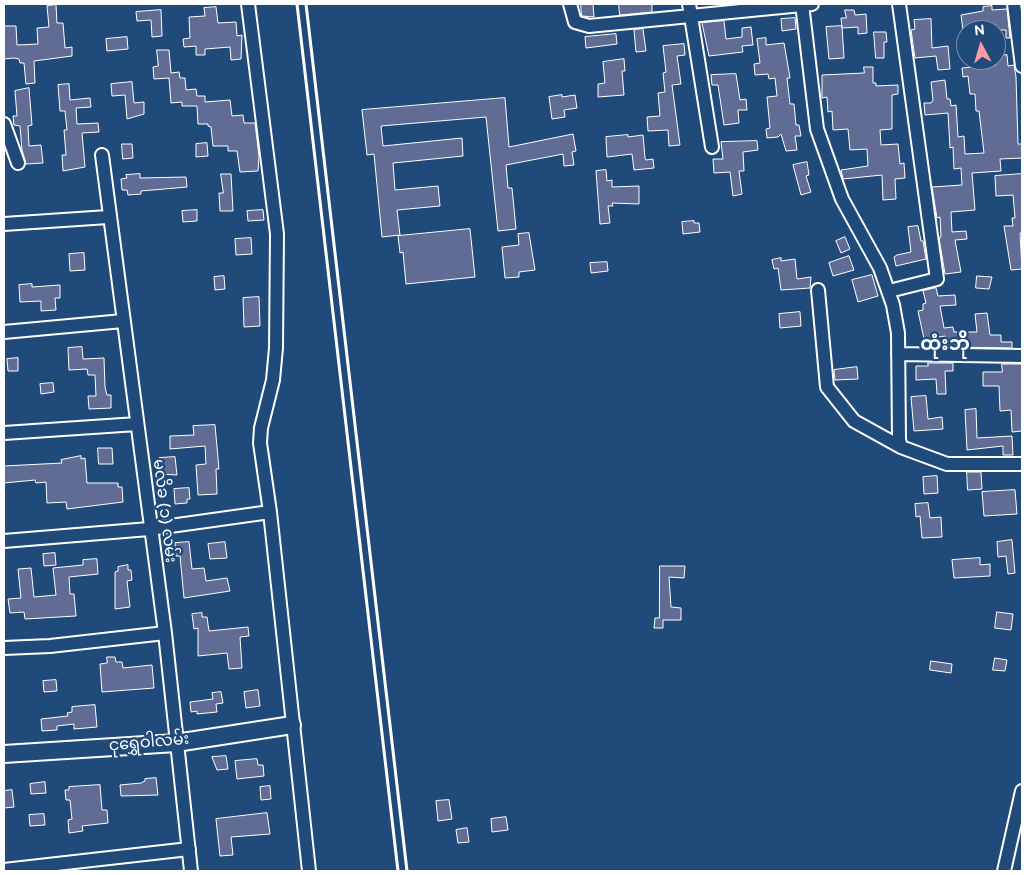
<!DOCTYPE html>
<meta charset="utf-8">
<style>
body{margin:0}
#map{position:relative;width:1026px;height:875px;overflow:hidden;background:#1f4a7a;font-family:"Balsamiq Sans",sans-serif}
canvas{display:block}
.frame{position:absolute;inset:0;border:5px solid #fff;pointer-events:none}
.north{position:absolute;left:956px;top:20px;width:50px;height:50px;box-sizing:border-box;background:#1f4a7a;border:1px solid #7992af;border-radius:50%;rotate:354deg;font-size:14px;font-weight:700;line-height:20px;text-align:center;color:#fff}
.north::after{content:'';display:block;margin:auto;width:18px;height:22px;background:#ff9aa2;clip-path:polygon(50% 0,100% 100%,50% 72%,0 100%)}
</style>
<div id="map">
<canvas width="1026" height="875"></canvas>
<div class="frame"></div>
<div class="north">N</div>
</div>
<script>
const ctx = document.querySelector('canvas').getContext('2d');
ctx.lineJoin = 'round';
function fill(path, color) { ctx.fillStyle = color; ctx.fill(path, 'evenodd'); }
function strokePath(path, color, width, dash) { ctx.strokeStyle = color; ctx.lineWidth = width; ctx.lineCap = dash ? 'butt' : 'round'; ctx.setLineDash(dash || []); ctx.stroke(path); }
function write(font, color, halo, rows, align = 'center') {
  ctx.font = font + ' "Balsamiq Sans","Noto Sans Myanmar",sans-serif'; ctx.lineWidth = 4.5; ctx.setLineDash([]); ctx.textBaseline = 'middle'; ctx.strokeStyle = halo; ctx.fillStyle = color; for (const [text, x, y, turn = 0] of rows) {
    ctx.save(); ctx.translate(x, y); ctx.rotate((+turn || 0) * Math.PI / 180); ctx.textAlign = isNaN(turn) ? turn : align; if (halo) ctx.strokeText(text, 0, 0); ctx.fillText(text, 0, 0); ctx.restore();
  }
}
const building = new Path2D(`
 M 581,4 L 593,4 L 594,17 L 582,16 Z
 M 619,4 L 652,4 L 652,12 L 620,15 Z
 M 56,5 L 57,23 L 63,23 L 65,48 L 72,47 L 72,56 L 34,61 L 35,83 L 26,84 L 24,63 L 20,63 L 19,59 L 14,58 L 4,59 L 4,26 L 16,26 L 17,45 L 38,44 L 37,28 L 49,27 L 47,6 Z
 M 992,6 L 992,10 L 1007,9 L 1010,38 L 1006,38 L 1006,30 L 963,30 L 961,15 L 983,11 L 983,7 Z
 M 216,7 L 218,23 L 236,22 L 237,36 L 242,35 L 241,59 L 231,60 L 230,47 L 205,49 L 205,55 L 196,55 L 196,46 L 184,47 L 183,39 L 190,38 L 189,17 L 205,16 L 204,8 Z
 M 161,10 L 162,36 L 152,37 L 151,20 L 137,21 L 136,12 Z
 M 845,10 L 854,10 L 855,15 L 866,14 L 867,33 L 858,34 L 858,27 L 842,28 L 841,18 L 846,18 Z
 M 795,18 L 796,29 L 782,31 L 781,19 Z
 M 931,19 L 932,48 L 948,46 L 950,69 L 938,70 L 936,56 L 915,58 L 911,30 L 915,29 L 914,20 Z
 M 724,21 L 726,39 L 742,37 L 742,28 L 751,27 L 753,45 L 742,46 L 743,52 L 709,56 L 702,23 Z
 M 842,26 L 844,58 L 829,59 L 826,27 Z
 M 643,29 L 646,51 L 636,52 L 634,30 Z
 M 874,32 L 886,32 L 887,42 L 884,42 L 884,58 L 876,58 Z
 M 616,34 L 617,44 L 586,48 L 585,37 Z
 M 127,37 L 128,49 L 107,51 L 106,39 Z
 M 766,38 L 766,45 L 784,43 L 790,78 L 787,78 L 790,104 L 794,104 L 796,125 L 799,125 L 801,136 L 795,136 L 797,150 L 786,151 L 781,134 L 778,137 L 767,138 L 766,129 L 770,128 L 767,97 L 777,96 L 775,78 L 769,79 L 768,74 L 755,75 L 754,64 L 760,63 L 757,39 Z
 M 684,44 L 685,55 L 677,56 L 681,84 L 672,85 L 680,145 L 669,146 L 668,130 L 648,131 L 647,117 L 660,116 L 658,93 L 665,92 L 663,73 L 666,72 L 663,46 Z
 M 157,50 L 169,50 L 171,73 L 179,72 L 180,78 L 185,78 L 186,90 L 196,89 L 197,96 L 205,96 L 205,102 L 230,100 L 232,116 L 243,115 L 244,123 L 255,123 L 259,156 L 258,171 L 240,172 L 237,151 L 228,151 L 228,146 L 213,146 L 211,127 L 208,126 L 208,124 L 198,124 L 197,106 L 182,106 L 182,102 L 171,103 L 169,78 L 154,79 L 153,67 L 158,66 Z
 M 1007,55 L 1008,66 L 1014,65 L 1016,77 L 1018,144 L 1022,144 L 1022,158 L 1000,159 L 1001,171 L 972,173 L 975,210 L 951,212 L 952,232 L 966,231 L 967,239 L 955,240 L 961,272 L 945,274 L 939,238 L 941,237 L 940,217 L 937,218 L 932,187 L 962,185 L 961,168 L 954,169 L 953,147 L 950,148 L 948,113 L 925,115 L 924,103 L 931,103 L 933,100 L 931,82 L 945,80 L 947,99 L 950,99 L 951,106 L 956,105 L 958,137 L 964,136 L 965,154 L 984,153 L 979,111 L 976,111 L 975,94 L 970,94 L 968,76 L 963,77 L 962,68 L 996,65 L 996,56 Z
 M 624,59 L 625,71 L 622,71 L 624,95 L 598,97 L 598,84 L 605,83 L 603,62 Z
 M 864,67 L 873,67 L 873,83 L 876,83 L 876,86 L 898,85 L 898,94 L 892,95 L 892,129 L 880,130 L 881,145 L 898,144 L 900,164 L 904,163 L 905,178 L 895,179 L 896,199 L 883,200 L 882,175 L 843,179 L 841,170 L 868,166 L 867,149 L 850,150 L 848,129 L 833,130 L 832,111 L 828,112 L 827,97 L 822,98 L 822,75 L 864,73 Z
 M 736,74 L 740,100 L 746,99 L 747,110 L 738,110 L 739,123 L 724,125 L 718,85 L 712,85 L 711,75 Z
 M 132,82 L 134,103 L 144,102 L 144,114 L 127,119 L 125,95 L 112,96 L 111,84 Z
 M 69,84 L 70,100 L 90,98 L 91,107 L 76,108 L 77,124 L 98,123 L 99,132 L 82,133 L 85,167 L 63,171 L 62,155 L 66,155 L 64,130 L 67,130 L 65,111 L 60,111 L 58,85 Z
 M 29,88 L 32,125 L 28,126 L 29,146 L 41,145 L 43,163 L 26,164 L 22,150 L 20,126 L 14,125 L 13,116 L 17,116 L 15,91 Z
 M 562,95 L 562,97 L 575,95 L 577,108 L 564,110 L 565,117 L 552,119 L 549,97 Z
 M 505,98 L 509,147 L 573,134 L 576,151 L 572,152 L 574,165 L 564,166 L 563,154 L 506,165 L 508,188 L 512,188 L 516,229 L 498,231 L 486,117 L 381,126 L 383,146 L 462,138 L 463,156 L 393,163 L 395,190 L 438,186 L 440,206 L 397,210 L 400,235 L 382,237 L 374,154 L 367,155 L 362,110 Z
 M 628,135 L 628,137 L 643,135 L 645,158 L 646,160 L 653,159 L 654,168 L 634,170 L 632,154 L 607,157 L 606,137 Z
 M 757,141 L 758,150 L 743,152 L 744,171 L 739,171 L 742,194 L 733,196 L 730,172 L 714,173 L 713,159 L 723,159 L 721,142 Z
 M 207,143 L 208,156 L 196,157 L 196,144 Z
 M 122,144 L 132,144 L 133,158 L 123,159 Z
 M 807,162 L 809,175 L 806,176 L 811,192 L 801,195 L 793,165 Z
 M 606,170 L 607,181 L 612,180 L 612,187 L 639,186 L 639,204 L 612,203 L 613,206 L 608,206 L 610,223 L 600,224 L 596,171 Z
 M 140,174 L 140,178 L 186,177 L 187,187 L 141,191 L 141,194 L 128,195 L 127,190 L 122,190 L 121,179 L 127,178 L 126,175 Z
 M 221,174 L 231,174 L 233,211 L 220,211 L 219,193 L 223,193 Z
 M 1022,174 L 1022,233 L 1020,233 L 1022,269 L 1011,270 L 1004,226 L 1013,226 L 1012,218 L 1015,218 L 1013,195 L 996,196 L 995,176 Z
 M 197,210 L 197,221 L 183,222 L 182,211 Z
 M 263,210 L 264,220 L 248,221 L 247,211 Z
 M 694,221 L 694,223 L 699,223 L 700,232 L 683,234 L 682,222 Z
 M 918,226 L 921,241 L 923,241 L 926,259 L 896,266 L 894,257 L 897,255 L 911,252 L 908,227 Z
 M 470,229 L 475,277 L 406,284 L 403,252 L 400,253 L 398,236 Z
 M 529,233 L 535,270 L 519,272 L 519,277 L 505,278 L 502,247 L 519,245 L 518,234 Z
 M 845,237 L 850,249 L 841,253 L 836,241 Z
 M 251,238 L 252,254 L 236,255 L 235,239 Z
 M 84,253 L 85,270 L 70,271 L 69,254 Z
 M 849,256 L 854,270 L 833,276 L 829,263 Z
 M 781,258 L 781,261 L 795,259 L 797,279 L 811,277 L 810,288 L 781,290 L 778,268 L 774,269 L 772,260 Z
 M 607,262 L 608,271 L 591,273 L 590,263 Z
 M 872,275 L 878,296 L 858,302 L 852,280 Z
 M 224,276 L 225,289 L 215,290 L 214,277 Z
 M 977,276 L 992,277 L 989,289 L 976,288 Z
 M 32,284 L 32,287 L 60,285 L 60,298 L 55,298 L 56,310 L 41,311 L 41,301 L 20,302 L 19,285 Z
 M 936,288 L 938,296 L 955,295 L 956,305 L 940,306 L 944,328 L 953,327 L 954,332 L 977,332 L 975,314 L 987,313 L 990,335 L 1001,335 L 1001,342 L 1012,342 L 1012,348 L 946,347 L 945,336 L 924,339 L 918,311 L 923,310 L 923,304 L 926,303 L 923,291 Z
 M 259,297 L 260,326 L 244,327 L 243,298 Z
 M 800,312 L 801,326 L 780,328 L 779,314 Z
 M 82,347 L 83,359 L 104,358 L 105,387 L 107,395 L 111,395 L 111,408 L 89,409 L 88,396 L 96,396 L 95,375 L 88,375 L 87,369 L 69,370 L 68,348 Z
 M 18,358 L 18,371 L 8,371 L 7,359 Z
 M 928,363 L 953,363 L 953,371 L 945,371 L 946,394 L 937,394 L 936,379 L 916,380 L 916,366 L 928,366 Z
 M 1002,364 L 1022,364 L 1022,431 L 1012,432 L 1011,410 L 1000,411 L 999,386 L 983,386 L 983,372 L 1002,372 Z
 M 857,367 L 858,379 L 835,380 L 834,370 Z
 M 53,383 L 54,392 L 41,394 L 40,384 Z
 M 926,396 L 928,419 L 942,417 L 943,429 L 914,431 L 911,397 Z
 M 976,409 L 977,438 L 1012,436 L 1013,455 L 1003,455 L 1003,446 L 967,450 L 965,410 Z
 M 215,425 L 219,469 L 216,469 L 217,494 L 198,495 L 196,465 L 206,464 L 205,446 L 170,449 L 170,436 L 194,435 L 193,426 Z
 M 98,448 L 112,448 L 113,464 L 99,464 Z
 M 81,456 L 81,459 L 85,458 L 87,483 L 118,483 L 118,487 L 122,487 L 123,502 L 67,509 L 66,502 L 47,503 L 46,482 L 36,483 L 35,480 L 4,483 L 4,466 L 62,463 L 61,460 Z
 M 175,457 L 177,475 L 160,474 L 159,458 Z
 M 967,472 L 981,472 L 982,489 L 968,490 Z
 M 937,476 L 938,493 L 924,494 L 923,477 Z
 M 189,488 L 190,499 L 187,499 L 187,503 L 175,504 L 174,489 Z
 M 1015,490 L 1017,514 L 984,516 L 982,492 Z
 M 928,503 L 930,518 L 941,517 L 942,537 L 922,538 L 920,516 L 916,517 L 915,504 Z
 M 1012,540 L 1015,573 L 1008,574 L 1006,556 L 998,557 L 997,542 Z
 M 189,542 L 192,569 L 204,568 L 206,581 L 227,578 L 230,591 L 184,598 L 180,556 L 176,556 L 175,543 Z
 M 225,542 L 227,558 L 210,559 L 208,544 Z
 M 55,553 L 56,565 L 44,566 L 43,554 Z
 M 980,558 L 980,565 L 990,564 L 990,576 L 954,578 L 952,560 Z
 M 97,559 L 98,574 L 69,577 L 70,594 L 74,594 L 76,616 L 25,619 L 24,612 L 10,613 L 8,599 L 21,598 L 18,569 L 31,568 L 34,597 L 56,595 L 53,568 L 83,565 L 83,560 Z
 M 128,565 L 128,570 L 131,570 L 132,580 L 127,581 L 130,607 L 115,609 L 115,572 L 118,571 L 118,567 Z
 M 660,566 L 685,566 L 684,578 L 669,577 L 671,607 L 681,608 L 681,620 L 663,620 L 663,628 L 654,628 L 655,618 L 659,618 Z
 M 997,612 L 1013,614 L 1011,630 L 995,628 Z
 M 202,613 L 202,617 L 207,617 L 209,631 L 248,627 L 249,636 L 240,637 L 242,668 L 229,669 L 227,653 L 198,656 L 198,628 L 194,629 L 192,614 Z
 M 107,657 L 115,657 L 116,662 L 122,662 L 123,668 L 152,665 L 154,688 L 102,692 L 100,664 L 107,663 Z
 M 995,658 L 1007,660 L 1005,671 L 993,670 Z
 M 931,661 L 952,664 L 951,673 L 930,670 Z
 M 56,680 L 57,691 L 44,692 L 43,681 Z
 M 258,690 L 260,706 L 246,708 L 244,692 Z
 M 221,692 L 223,703 L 216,704 L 217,712 L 197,714 L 197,711 L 191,712 L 190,702 L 213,699 L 212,693 Z
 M 95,705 L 97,727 L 74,729 L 74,724 L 57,726 L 57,730 L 42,731 L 41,719 L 68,716 L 67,713 L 72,712 L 72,707 Z
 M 226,756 L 228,769 L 217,770 L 212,757 Z
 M 257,759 L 258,765 L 263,765 L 264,776 L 237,779 L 235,761 Z
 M 156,778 L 158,795 L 121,796 L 120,785 L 141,783 L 145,781 L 145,779 Z
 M 45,782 L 46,793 L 31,794 L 30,784 Z
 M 100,785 L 102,810 L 107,810 L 108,823 L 82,826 L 83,831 L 69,833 L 68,820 L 72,819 L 70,800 L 66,800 L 65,790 L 69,790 L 69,787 Z
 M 270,786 L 271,799 L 261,800 L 260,787 Z
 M 12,790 L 14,807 L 4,808 L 4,791 Z
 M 449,800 L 452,819 L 438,821 L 436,801 Z
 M 267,813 L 270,834 L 231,837 L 233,855 L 220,856 L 216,819 Z
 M 44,814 L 45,825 L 30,826 L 29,815 Z
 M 506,817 L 508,830 L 492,832 L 491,819 Z
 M 467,828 L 469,842 L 458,843 L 456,830 Z`);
fill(building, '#616c95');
strokePath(building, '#fff', 1);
const minor = new Path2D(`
 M 248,4 L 277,234 L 276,348 L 273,380 L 261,428 L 260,443 L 270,512 L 309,871
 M 570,4 L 575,22 L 589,26 L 812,4
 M 689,4 L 712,147
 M 802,4 L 817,129 L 842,199 L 880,268 L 893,305 L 898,333 L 899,440 L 901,447 L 947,464 L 1022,464
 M 1014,4 L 1022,66
 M 4,124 L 18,163
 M 102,155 L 165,633 L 191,871
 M 4,224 L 108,217
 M 818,290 L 827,387 L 854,421 L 901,447
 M 889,291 L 937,279 L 899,4
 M 4,332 L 123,321
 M 898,354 L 1022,356
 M 4,433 L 137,424
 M 4,541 L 149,529 L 270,512
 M 4,648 L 50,646 L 165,633
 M 4,870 L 189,849
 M 1004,871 L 1022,791`);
const tertiary = new Path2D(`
 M 4,754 L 176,743 L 292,725`);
strokePath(minor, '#fff', 16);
strokePath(tertiary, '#fff', 20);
strokePath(minor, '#1f4a7a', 12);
strokePath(tertiary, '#1f4a7a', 16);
strokePath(new Path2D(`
 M 297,4 L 398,871
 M 306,4 L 407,871`), '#fff', 3);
write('16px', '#fff', '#1f4a7a', [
 ["မလိခ (၁) လမ်း",164,511,83],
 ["ငုရွှေဝါလမ်း",149,743,-5]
]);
write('bold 19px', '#fff', '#1f4a7a', [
 ["ထုံးဘို",945,345]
]);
</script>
